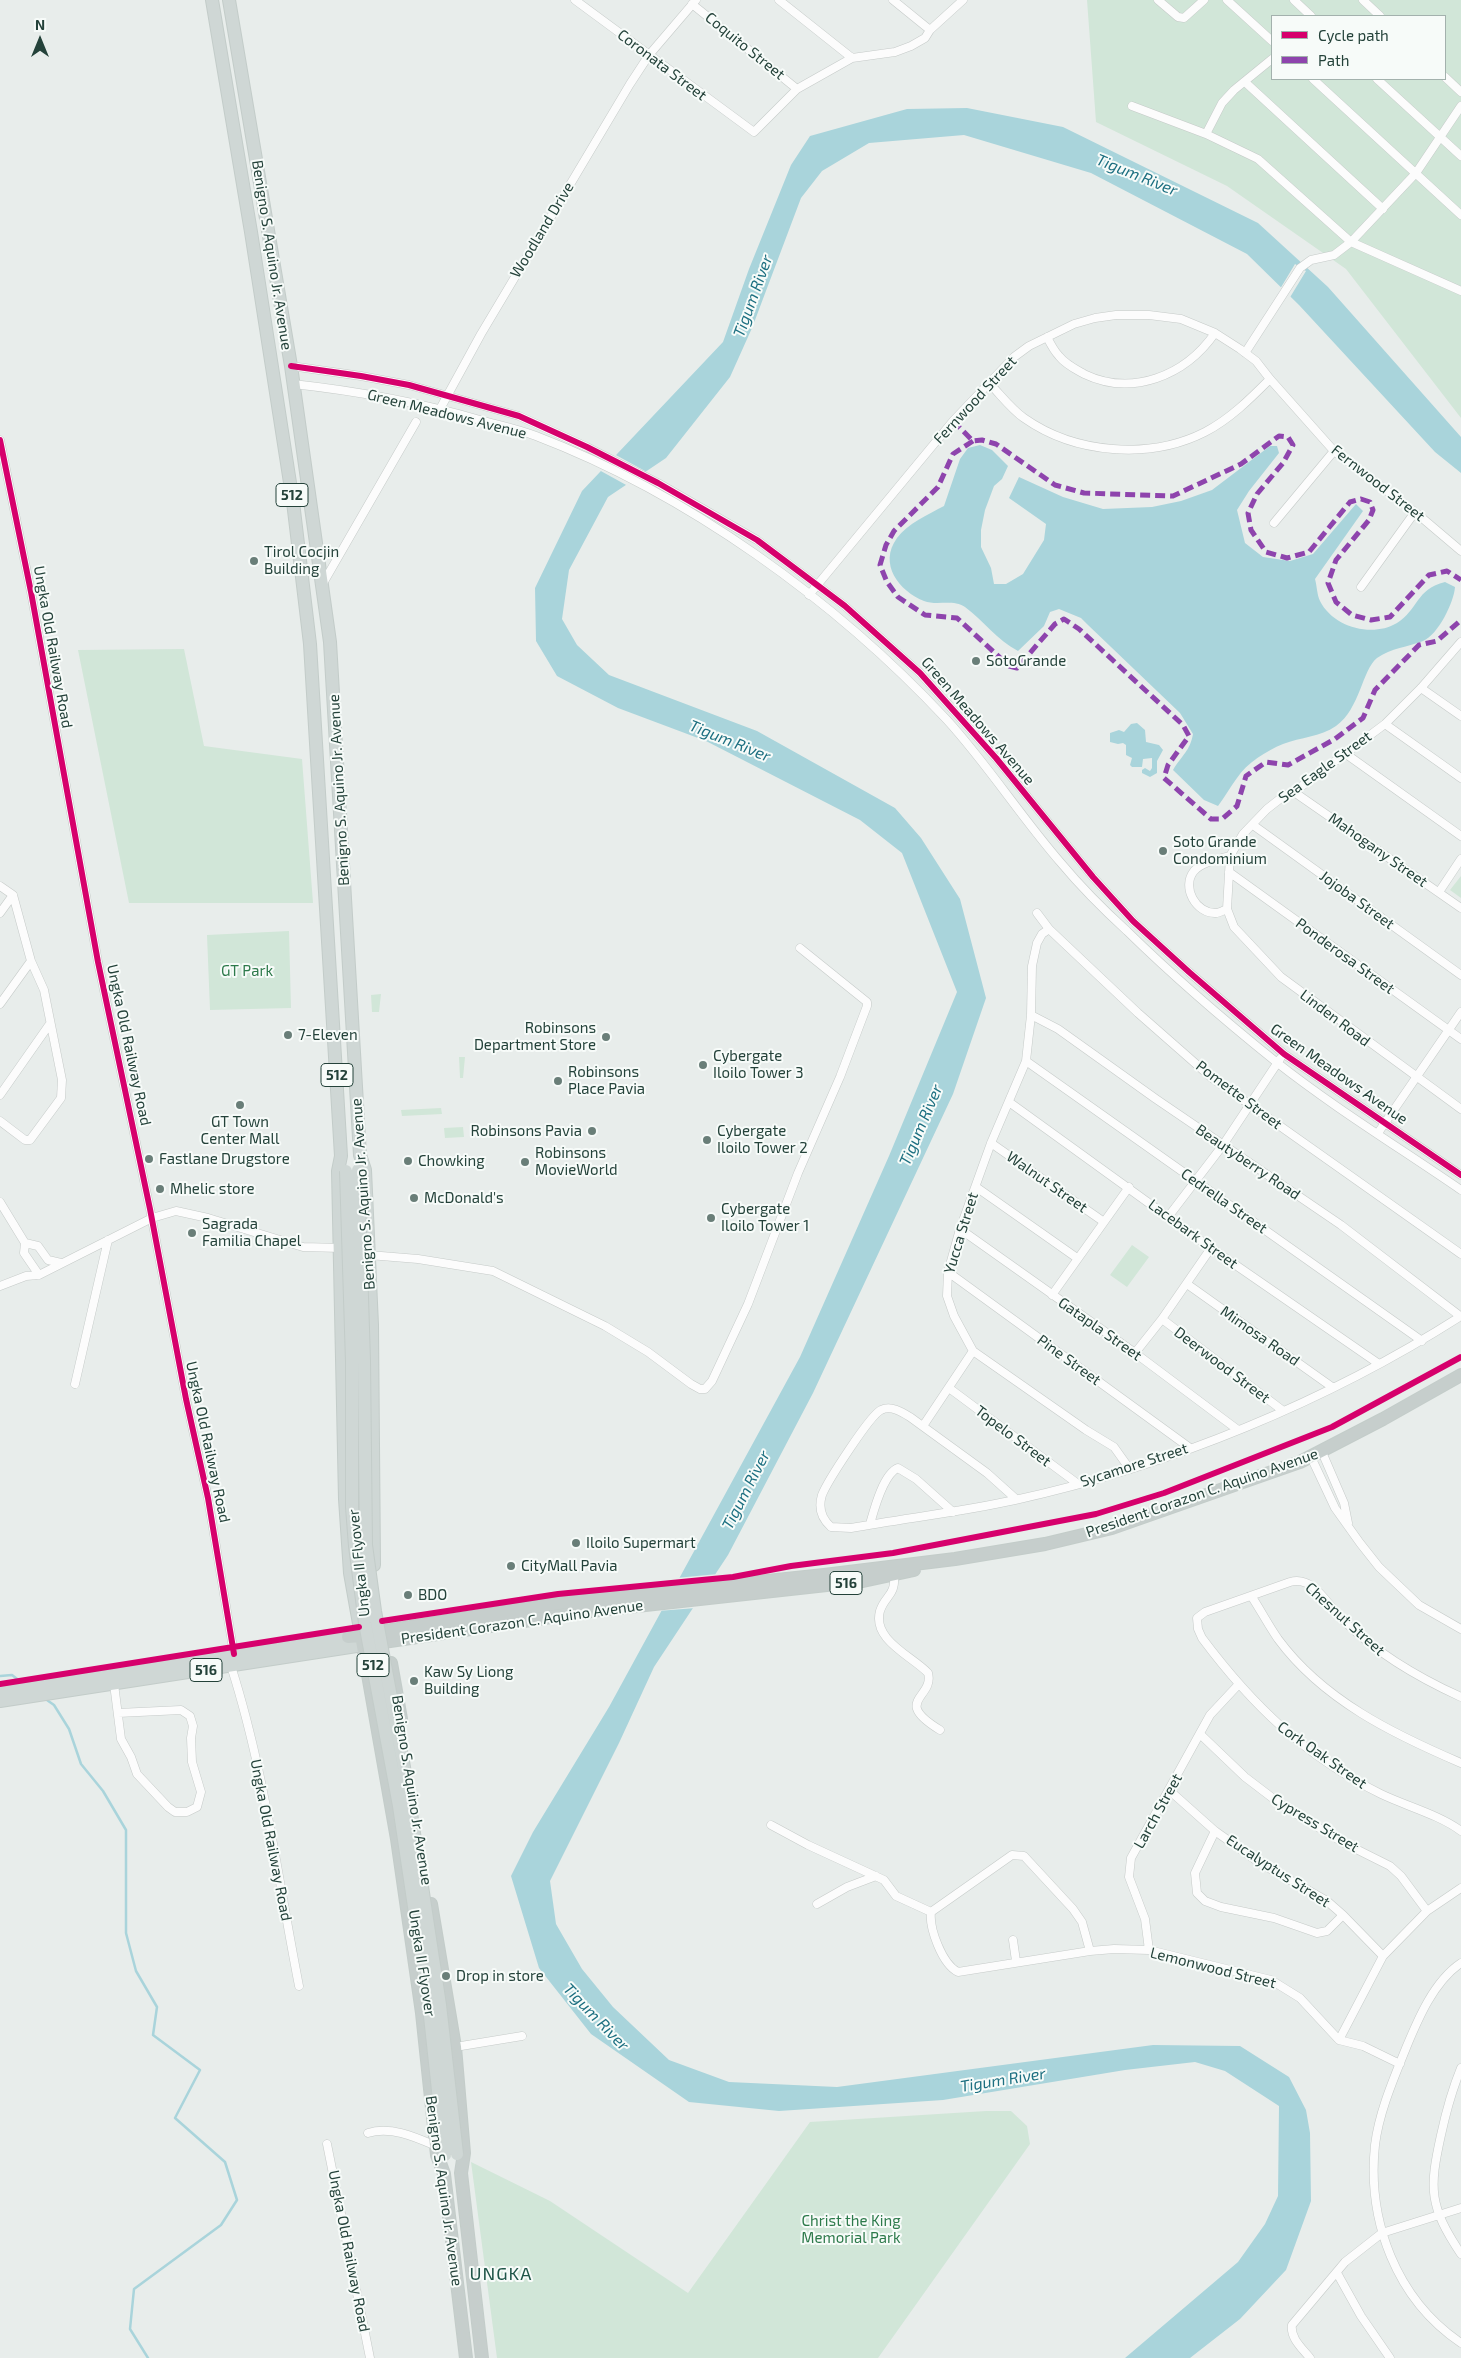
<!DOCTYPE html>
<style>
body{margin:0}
#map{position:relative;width:1461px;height:2358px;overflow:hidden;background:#e8edeb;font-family:"Exo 2",sans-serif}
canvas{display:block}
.legend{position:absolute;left:1271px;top:15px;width:175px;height:65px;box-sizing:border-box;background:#f7fbf9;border:1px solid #a3b1ad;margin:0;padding:6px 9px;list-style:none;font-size:15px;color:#24423a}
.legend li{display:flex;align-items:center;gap:10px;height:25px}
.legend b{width:25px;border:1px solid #a3b1ad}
.north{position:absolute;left:15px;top:15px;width:50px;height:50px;-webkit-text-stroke:4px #f7fbf9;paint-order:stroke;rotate:0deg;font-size:14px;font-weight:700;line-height:20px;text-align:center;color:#24423a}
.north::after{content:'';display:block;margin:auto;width:18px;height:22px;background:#24423a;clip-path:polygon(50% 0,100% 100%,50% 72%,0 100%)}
</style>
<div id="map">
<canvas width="1461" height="2358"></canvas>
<ul class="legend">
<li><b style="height:6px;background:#d6006c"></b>Cycle path</li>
<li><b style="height:6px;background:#8e44ad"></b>Path</li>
</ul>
<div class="north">N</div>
</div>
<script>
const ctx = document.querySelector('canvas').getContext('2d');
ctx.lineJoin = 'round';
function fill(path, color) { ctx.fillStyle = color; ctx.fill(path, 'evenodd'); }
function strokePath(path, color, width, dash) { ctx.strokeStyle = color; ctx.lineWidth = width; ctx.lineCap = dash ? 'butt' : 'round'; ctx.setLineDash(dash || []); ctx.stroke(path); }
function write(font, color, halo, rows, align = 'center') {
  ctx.font = font + ' "Exo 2",sans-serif'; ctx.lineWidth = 4; ctx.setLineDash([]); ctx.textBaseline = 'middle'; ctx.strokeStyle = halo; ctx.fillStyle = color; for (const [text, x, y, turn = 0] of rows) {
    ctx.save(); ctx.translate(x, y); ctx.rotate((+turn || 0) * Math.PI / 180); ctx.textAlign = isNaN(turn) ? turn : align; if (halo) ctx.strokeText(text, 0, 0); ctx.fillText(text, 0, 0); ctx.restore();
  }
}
fill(new Path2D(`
 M 1087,0 L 1461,0 L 1461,418 L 1346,269 L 1227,186 L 1096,122 ZM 1272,16 L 1445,16 L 1445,79 L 1272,79 Z
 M 184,649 L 204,746 L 302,759 L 313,903 L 129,903 L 78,650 Z
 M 1461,876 L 1461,898 L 1450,890 Z
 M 289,931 L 291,1008 L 210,1010 L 207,935 Z
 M 381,994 L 379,1012 L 372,1012 L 371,995 Z
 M 459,1057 L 465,1057 L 463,1078 L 460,1078 Z
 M 441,1108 L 442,1114 L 402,1116 L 401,1110 Z
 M 463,1127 L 464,1137 L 445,1138 L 444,1128 Z
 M 1132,1245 L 1149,1257 L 1127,1287 L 1110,1275 Z
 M 986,2111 L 1011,2111 L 1027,2126 L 1030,2144 L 878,2358 L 497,2358 L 471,2162 L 550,2201 L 688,2293 L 810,2122 Z`), '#d1e6d8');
fill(new Path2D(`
 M 967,108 L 1063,127 L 1258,223 L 1328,287 L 1461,437 L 1461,473 L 1435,452 L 1299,305 L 1247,254 L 1091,173 L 964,135 L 869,143 L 822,171 L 801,198 L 752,328 L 730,377 L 666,458 L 608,497 L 569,570 L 562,619 L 577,645 L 609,675 L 757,731 L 895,808 L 921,838 L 960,899 L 986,998 L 953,1094 L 813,1393 L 728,1555 L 654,1667 L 619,1743 L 550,1881 L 556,1924 L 582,1969 L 613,2007 L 669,2060 L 729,2082 L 837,2087 L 1153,2045 L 1240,2046 L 1289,2077 L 1306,2110 L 1310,2133 L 1311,2201 L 1286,2270 L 1240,2319 L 1190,2358 L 1125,2358 L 1238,2262 L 1265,2224 L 1278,2196 L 1279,2106 L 1225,2071 L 1195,2062 L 1125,2070 L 943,2100 L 779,2111 L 689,2102 L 591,2034 L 539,1968 L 511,1876 L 533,1832 L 609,1707 L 800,1357 L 889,1156 L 957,992 L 902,853 L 860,820 L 706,741 L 618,708 L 557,676 L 536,641 L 535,588 L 582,491 L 723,342 L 749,269 L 791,165 L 810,136 L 907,109 Z
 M 980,445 L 992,450 L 1008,466 L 1002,479 L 994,486 L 985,510 L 981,530 L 981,547 L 991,568 L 994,584 L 1006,584 L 1023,574 L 1044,540 L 1046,524 L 1009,498 L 1019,477 L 1063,497 L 1103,509 L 1152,507 L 1181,501 L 1212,490 L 1270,446 L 1277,446 L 1279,453 L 1249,491 L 1237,510 L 1245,543 L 1263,557 L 1290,561 L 1313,554 L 1356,504 L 1363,511 L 1315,579 C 1317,586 1317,595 1320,601 C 1333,627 1372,638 1397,623 C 1418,610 1416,589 1445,582 L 1455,587 C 1454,602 1438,635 1423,641 C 1408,647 1391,648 1377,658 C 1362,670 1360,709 1336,726 C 1320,737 1301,737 1283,744 C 1266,751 1247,763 1237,778 C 1230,787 1225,797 1218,806 L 1204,800 L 1173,770 C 1182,755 1190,751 1193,734 L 1180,713 L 1088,625 L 1081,618 L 1059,609 L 1050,612 L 1044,626 L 1018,651 C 997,640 984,621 965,607 C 953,599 936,606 924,601 C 899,591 878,564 897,538 C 907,524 929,514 944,506 L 960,459 L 968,448 Z
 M 1137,723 L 1145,730 L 1146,742 L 1159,745 L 1163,750 L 1157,761 L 1157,773 L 1150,777 L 1142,773 L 1142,770 L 1145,768 L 1150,771 L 1152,768 L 1152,758 L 1143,759 L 1142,767 L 1132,767 L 1130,765 L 1132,758 L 1126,755 L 1126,745 L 1123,743 L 1118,744 L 1110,742 L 1110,733 L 1119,730 L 1124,732 L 1131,724 Z`), '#a9d4db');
fill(new Path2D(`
 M 1295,264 L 1306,271 L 1289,299 L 1280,289 Z
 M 614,454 L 645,471 L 641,477 L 628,486 L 599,470 Z
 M 718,1574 L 696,1608 L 658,1611 L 676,1578 Z`), '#e8edeb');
strokePath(new Path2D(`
 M 0,1676 L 12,1675 L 21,1682
 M 44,1698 L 54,1705 L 69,1729 L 81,1764 L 103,1791 L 126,1830 L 126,1933 L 136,1971 L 157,2007 L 153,2035 L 200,2070 L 175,2118 L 225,2162 L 237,2200 L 221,2225 L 134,2289 L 130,2329 L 148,2358`), '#a9d4db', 2.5);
const minor = new Path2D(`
 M 575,0 L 754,132 L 797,89 L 852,58 L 895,52 L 911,46 L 925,38 L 930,30 L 963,0
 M 779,0 L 852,58
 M 893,0 L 930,30
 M 1158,0 L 1178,17 L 1184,18 L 1204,0
 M 1227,0 L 1272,41
 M 1294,0 L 1311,16
 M 1363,0 L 1380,16
 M 692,4 L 797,89
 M 1445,77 L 1461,92
 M 1313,79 L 1461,215
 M 1377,79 L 1461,156
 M 1245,82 L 1383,209
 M 1132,106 L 1206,134 L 1258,159 L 1351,242 L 1461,291
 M 1206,134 L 1222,103 L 1234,90 L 1272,59
 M 1047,337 C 1050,343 1054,351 1059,356 C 1065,364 1075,369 1084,374 C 1132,397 1185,376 1215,333
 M 1245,353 L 1300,268 L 1311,260 L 1334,255 L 1351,242 L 1416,173 L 1461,106
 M 291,366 L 361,376 L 409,385 L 519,416 L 587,447 L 658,483 L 757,540 L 845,606 L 920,673 L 996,758 L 1093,877 L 1133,921 L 1189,972 L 1284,1054 L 1461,1175
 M 989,383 C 1000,394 1011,409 1024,418 C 1075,454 1150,460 1205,432 C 1230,419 1250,399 1270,379
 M 293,384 C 357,391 418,402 480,420 C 498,425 518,429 536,436 C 688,494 836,601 947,720 C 988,765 1021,817 1061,863 C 1081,887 1104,910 1127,931 C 1174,977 1224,1020 1275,1061 C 1333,1107 1400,1148 1461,1190
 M 440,409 L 481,334 L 630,84 L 649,55 L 696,0
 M 0,440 L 31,592 L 98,962 L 150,1209 L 186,1399 L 208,1498 L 234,1654
 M 1274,523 L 1334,451
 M 322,585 L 416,422
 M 1361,587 L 1415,512
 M 809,595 L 953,421 L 1014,357 L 1029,346 L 1074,324 L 1095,318 L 1116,315 L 1149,315 L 1181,319 L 1215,333 L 1240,349 L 1256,361 L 1270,379 L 1334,451 L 1415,512 L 1461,551
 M 1461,642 L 1421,688 L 1385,724 L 1294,792 L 1285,795 L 1267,809 L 1243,834 L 1230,856 L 1227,909 L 1234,927 L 1281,977 L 1461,1109
 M 1421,688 L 1461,716
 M 1385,724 L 1461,778
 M 1346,754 L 1461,836
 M 1294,792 L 1461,908
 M 1253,825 L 1461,975
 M 1229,872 L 1461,1039
 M 0,886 L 13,895 L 31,961 L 44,990 L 62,1080 L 61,1098 L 30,1140 L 25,1140 L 0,1121
 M 1439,892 L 1461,859
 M 1227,909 C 1224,910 1219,913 1216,913 C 1196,914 1181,887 1194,871 C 1202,862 1219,859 1230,856
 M 0,913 L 13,895
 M 1037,913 L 1049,929 L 1138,1013 L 1212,1078 L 1461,1254
 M 1049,929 L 1042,934 L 1037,943 L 1032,966 L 1031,1015 L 1026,1061 L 991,1143 L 960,1229 L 948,1272 L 947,1296 L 954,1316 L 973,1351 L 1086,1430 L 1114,1447 L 1129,1468
 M 0,1004 L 31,961
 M 1031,1015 L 1058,1029 L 1156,1099 L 1341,1225 L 1460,1316
 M 1026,1061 L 1422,1341
 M 0,1095 L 49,1025
 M 1009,1102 L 1211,1248 L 1379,1364
 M 1378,1133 L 1461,1012
 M 991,1143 L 1104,1222
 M 976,1187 L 1077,1258
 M 0,1202 L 25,1243
 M 1168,1217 L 1223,1145 L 1280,1059
 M 960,1229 L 1135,1353 L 1238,1430
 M 25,1243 L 38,1246 L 48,1260 L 61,1263
 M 25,1243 L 24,1253 L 39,1275
 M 369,1255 L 418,1259 L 493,1271 L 605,1326 L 648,1352 L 691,1384 L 700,1389 L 705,1389 L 712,1381 L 748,1304 L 798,1173 L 840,1077 L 867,1006 L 867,1002 L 800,948
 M 948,1272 L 1190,1448
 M 1187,1284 L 1332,1387
 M 0,1286 L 26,1276 L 39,1275 L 152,1218 L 176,1211 L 208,1218 L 303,1247 L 341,1248
 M 1052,1295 L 1129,1187
 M 1162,1319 L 1282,1410
 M 1135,1353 L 1162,1319 L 1211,1248
 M 75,1384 L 108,1240
 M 949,1388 L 1078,1484
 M 923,1426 L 973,1351
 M 1322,1452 L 1344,1503 L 1348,1523
 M 1311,1457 L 1335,1508 L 1360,1543 L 1379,1567 L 1419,1605 L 1461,1629
 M 1016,1499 L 987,1473 L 910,1417 C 902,1412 891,1405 881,1410 C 870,1415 827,1482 822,1495 C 818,1508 822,1519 831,1527 L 851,1528 C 906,1518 961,1512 1015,1500 C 1170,1466 1328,1401 1461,1316
 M 870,1524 C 874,1510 883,1474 898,1468 L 916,1479 L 953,1512
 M 894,1575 C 896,1596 885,1595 880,1611 C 872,1640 912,1656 928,1673 C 935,1698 891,1700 940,1730
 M 1252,1597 C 1261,1611 1269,1626 1278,1639 C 1323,1700 1393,1734 1461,1763
 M 231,1666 C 264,1769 278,1879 299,1986
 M 114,1684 L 121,1739 L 131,1757 L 137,1774 L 168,1807 L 175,1812 L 187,1812 L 197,1807 L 201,1792 L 192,1762 L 191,1738 L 193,1726 L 190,1716 L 181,1710 L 118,1713
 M 1461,1697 C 1419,1678 1378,1654 1345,1622 C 1328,1607 1315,1575 1290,1582 L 1205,1612 L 1197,1618 L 1198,1629 L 1202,1638 C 1252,1705 1306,1757 1381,1794 C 1406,1806 1440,1815 1461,1831
 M 1200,1734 L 1245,1777 L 1283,1806 L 1344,1843 L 1390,1866 L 1401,1876 L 1427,1911
 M 1169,1790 L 1215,1831 L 1260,1863 L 1327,1901 L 1343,1915 L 1383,1956
 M 771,1825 L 808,1845 L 884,1880 L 896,1896 L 931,1912
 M 1215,1831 L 1195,1873 L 1197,1893 L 1205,1901 L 1221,1907 L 1274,1918 L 1317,1933 L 1327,1931 L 1343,1915
 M 817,1904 L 847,1887 L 876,1876
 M 1013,1940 L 1016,1961
 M 1149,1950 L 1145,1919 L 1129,1877 L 1131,1858 L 1210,1715 L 1238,1685
 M 1090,1951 L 1082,1922 L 1073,1909 L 1024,1856 L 1012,1855 L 931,1912 C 929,1928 942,1964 958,1972 L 1090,1951 L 1114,1949 L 1149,1950 L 1271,1980 L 1300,1998 L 1339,2040 L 1363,2046 L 1400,2064
 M 1461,1963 C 1434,1981 1418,2019 1406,2048 C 1394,2078 1379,2112 1375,2145 C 1367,2221 1396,2299 1461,2343
 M 1339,2040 L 1383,1956 L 1427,1911 L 1461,1888
 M 455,2047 L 522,2036
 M 1461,2068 C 1452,2090 1446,2112 1441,2135 C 1429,2189 1429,2206 1461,2254
 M 368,2133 C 391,2126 415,2137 436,2146
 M 327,2144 L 370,2358
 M 1337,2273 L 1361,2316 L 1390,2358
 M 1310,2358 C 1302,2348 1290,2338 1292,2325 L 1345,2262 L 1382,2233 L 1461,2208`);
const primary = new Path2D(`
 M 229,0 L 291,366 L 330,642 L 360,1155 L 365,1170 L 372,1325 L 374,1565
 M 0,1690 L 361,1635 L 350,1573 L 345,1499 L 338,1171 L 341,1156 L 310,644 L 293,502 L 251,232 L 212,0
 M 0,1701 L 363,1645`);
const trunk = new Path2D(`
 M 348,1637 L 360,1636 L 368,1639
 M 370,1644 L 591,1611 L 863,1581 L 914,1570
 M 391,1663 L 401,1719
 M 431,1904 L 455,2047 L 464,2153 L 461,2173 L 482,2358
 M 466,2358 L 444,2174 L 437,2155 L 422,2013 L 397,1839 L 361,1635 L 559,1603 L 824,1575 L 955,1559 L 1045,1544 L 1112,1528 L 1300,1462 L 1383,1419 L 1461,1375`);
strokePath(minor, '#c5cac8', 9);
strokePath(primary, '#c3ccc9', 14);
strokePath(trunk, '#c3ccc9', 14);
strokePath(minor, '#fcfcfc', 8);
strokePath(primary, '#cfd7d5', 12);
strokePath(trunk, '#c6cecc', 12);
const primaryBridge = new Path2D(`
 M 358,1170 L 364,1361 L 366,1545 L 375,1611 L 404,1767 L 440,2005 L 457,2154
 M 346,1171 L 352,1362 L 352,1507 L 355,1546 L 365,1623 L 399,1806 L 429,2007 L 445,2155`);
strokePath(primaryBridge, '#c3ccc9', 14, []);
strokePath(primaryBridge, '#cfd7d5', 12);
strokePath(new Path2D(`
 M 953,421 L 973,441 L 982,440 L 996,444 L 1055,485 L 1084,493 L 1173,496 L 1241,464 L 1279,436 L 1288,437 L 1293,445 L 1283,463 L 1257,494 L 1248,513 L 1251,530 L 1266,552 L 1287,558 L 1309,552 L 1350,502 L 1361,499 L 1370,502 L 1373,510 L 1369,520 L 1336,560 L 1328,583 L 1336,602 L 1352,615 L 1371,620 L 1390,617 L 1429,575 L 1447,571 L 1461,580
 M 973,441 L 953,454 L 938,487 L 894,531 L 886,545 L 880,565 L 887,582 L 898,597 L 925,615 L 957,618 L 1009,666 L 1017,668 L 1055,624 L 1064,619 L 1079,629 L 1183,725 L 1189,736 L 1168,765 L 1164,778 L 1211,819 L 1222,819 L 1237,806 L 1246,776 L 1266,762 L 1288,765 L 1335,739 L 1363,718 L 1375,690 L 1419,645 L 1437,641 L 1461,620`), '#8e44ad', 5, [10, 5]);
strokePath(new Path2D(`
 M 291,366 L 361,376 L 409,385 L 519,416 L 587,447 L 658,483 L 757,540 L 845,606 L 920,673 L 996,758 L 1093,877 L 1133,921 L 1189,972 L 1284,1054 L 1461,1175
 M 0,440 L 31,592 L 98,962 L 150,1209 L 186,1399 L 208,1498 L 234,1654
 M 382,1621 L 558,1594 L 733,1577 L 791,1566 L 893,1553 L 1096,1514 L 1164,1493 L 1332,1427 L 1461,1357
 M 0,1684 L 359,1627`), '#d6006c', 6);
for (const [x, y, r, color] of [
 [254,561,5,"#697e78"],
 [976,661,5,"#697e78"],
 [1163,851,5,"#697e78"],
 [288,1035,5,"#697e78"],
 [606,1037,5,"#697e78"],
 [703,1065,5,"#697e78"],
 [558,1081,5,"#697e78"],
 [240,1105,5,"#697e78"],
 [592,1131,5,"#697e78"],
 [707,1140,5,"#697e78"],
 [149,1159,5,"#697e78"],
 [408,1161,5,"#697e78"],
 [525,1162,5,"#697e78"],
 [160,1189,5,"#697e78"],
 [414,1198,5,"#697e78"],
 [711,1218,5,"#697e78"],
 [192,1233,5,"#697e78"],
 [576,1543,5,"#697e78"],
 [511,1566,5,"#697e78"],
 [408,1595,5,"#697e78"],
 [414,1681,5,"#697e78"],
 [446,1976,5,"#697e78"]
]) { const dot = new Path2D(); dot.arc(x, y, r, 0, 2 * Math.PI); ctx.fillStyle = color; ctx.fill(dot); strokePath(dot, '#f7fbf9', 2); }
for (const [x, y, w] of [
 [292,495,32],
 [337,1075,32],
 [846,1583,32],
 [373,1665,32],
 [206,1670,32]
]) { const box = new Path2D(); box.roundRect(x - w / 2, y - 11.5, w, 23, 4); ctx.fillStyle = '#f7fbf9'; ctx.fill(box); strokePath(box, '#24423a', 1); }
write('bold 14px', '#24423a', null, [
 ["512",292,495],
 ["512",337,1075],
 ["516",846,1583],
 ["512",373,1665],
 ["516",206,1670]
]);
write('15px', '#24423a', '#f7fbf9', [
 ["Coquito Street",745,46,39],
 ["Coronata Street",662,65,37],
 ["Woodland Drive",542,230,-59],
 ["Benigno S. Aquino Jr. Avenue",272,255,81],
 ["Fernwood Street",975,400,-47],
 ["Green Meadows Avenue",447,414,14],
 ["Fernwood Street",1378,483,38],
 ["Ungka Old Railway Road",53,647,80],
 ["Green Meadows Avenue",978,721,49],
 ["Sea Eagle Street",1325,767,-36],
 ["Benigno S. Aquino Jr. Avenue",339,790,-93],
 ["Mahogany Street",1378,850,35],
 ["Jojoba Street",1357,900,36],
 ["Ponderosa Street",1345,956,36],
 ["Linden Road",1335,1018,37],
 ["Ungka Old Railway Road",129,1045,78],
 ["Green Meadows Avenue",1339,1074,35],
 ["Pomette Street",1239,1095,37],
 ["Beautyberry Road",1248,1162,34],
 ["Walnut Street",1047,1182,35],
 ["Benigno S. Aquino Jr. Avenue",363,1194,-94],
 ["Cedrella Street",1224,1201,35],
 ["Yucca Street",961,1233,-73],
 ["Lacebark Street",1193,1234,36],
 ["Gatapla Street",1100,1329,35],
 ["Mimosa Road",1260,1336,35],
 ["Pine Street",1069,1360,36],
 ["Deerwood Street",1222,1365,37],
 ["Topelo Street",1013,1436,37],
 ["Ungka Old Railway Road",208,1442,78],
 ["Sycamore Street",1134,1465,-18],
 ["President Corazon C. Aquino Avenue",1202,1493,-19],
 ["Ungka II Flyover",359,1563,-96],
 ["Chesnut Street",1345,1619,42],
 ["President Corazon C. Aquino Avenue",522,1622,-8],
 ["Cork Oak Street",1322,1755,35],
 ["Benigno S. Aquino Jr. Avenue",412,1790,81],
 ["Larch Street",1158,1811,-61],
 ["Cypress Street",1315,1823,31],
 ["Ungka Old Railway Road",271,1840,79],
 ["Eucalyptus Street",1278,1871,33],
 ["Ungka II Flyover",422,1963,81],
 ["Lemonwood Street",1213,1968,14],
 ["Benigno S. Aquino Jr. Avenue",444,2191,82],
 ["Ungka Old Railway Road",349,2251,79]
]);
write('15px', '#24423a', '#f7fbf9', [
 ["Tirol Cocjin",264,552],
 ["Building",264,569],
 ["SotoGrande",986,661],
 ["Soto Grande",1173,842],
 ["Condominium",1173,859],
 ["Robinsons",596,1028,"right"],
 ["Department Store",596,1045,"right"],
 ["7-Eleven",298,1035],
 ["Cybergate",713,1056],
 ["Iloilo Tower 3",713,1073],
 ["Robinsons",568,1072],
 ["Place Pavia",568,1089],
 ["GT Town",240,1122,"center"],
 ["Center Mall",240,1139,"center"],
 ["Robinsons Pavia",582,1131,"right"],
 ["Cybergate",717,1131],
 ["Iloilo Tower 2",717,1148],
 ["Robinsons",535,1153],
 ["MovieWorld",535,1170],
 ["Fastlane Drugstore",159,1159],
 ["Chowking",418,1161],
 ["Mhelic store",170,1189],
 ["McDonald's",424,1198],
 ["Cybergate",721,1209],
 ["Iloilo Tower 1",721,1226],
 ["Sagrada",202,1224],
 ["Familia Chapel",202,1241],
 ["Iloilo Supermart",586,1543],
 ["CityMall Pavia",521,1566],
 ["BDO",418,1595],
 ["Kaw Sy Liong",424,1672],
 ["Building",424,1689],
 ["Drop in store",456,1976]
], 'left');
write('15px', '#2d7a4b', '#f7fbf9', [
 ["GT Park",247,971],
 ["Christ the King",851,2221],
 ["Memorial Park",851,2238]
]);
write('italic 16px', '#1c6f80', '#f7fbf9', [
 ["Tigum River",1137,175,22],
 ["Tigum River",753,296,-70],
 ["Tigum River",730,741,22],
 ["Tigum River",921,1125,-67],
 ["Tigum River",746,1490,-63],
 ["Tigum River",596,2017,46],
 ["Tigum River",1003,2080,-9]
]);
ctx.letterSpacing = '1px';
write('18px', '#1f5548', '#f7fbf9', [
 ["UNGKA",501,2274]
]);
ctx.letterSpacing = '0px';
</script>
